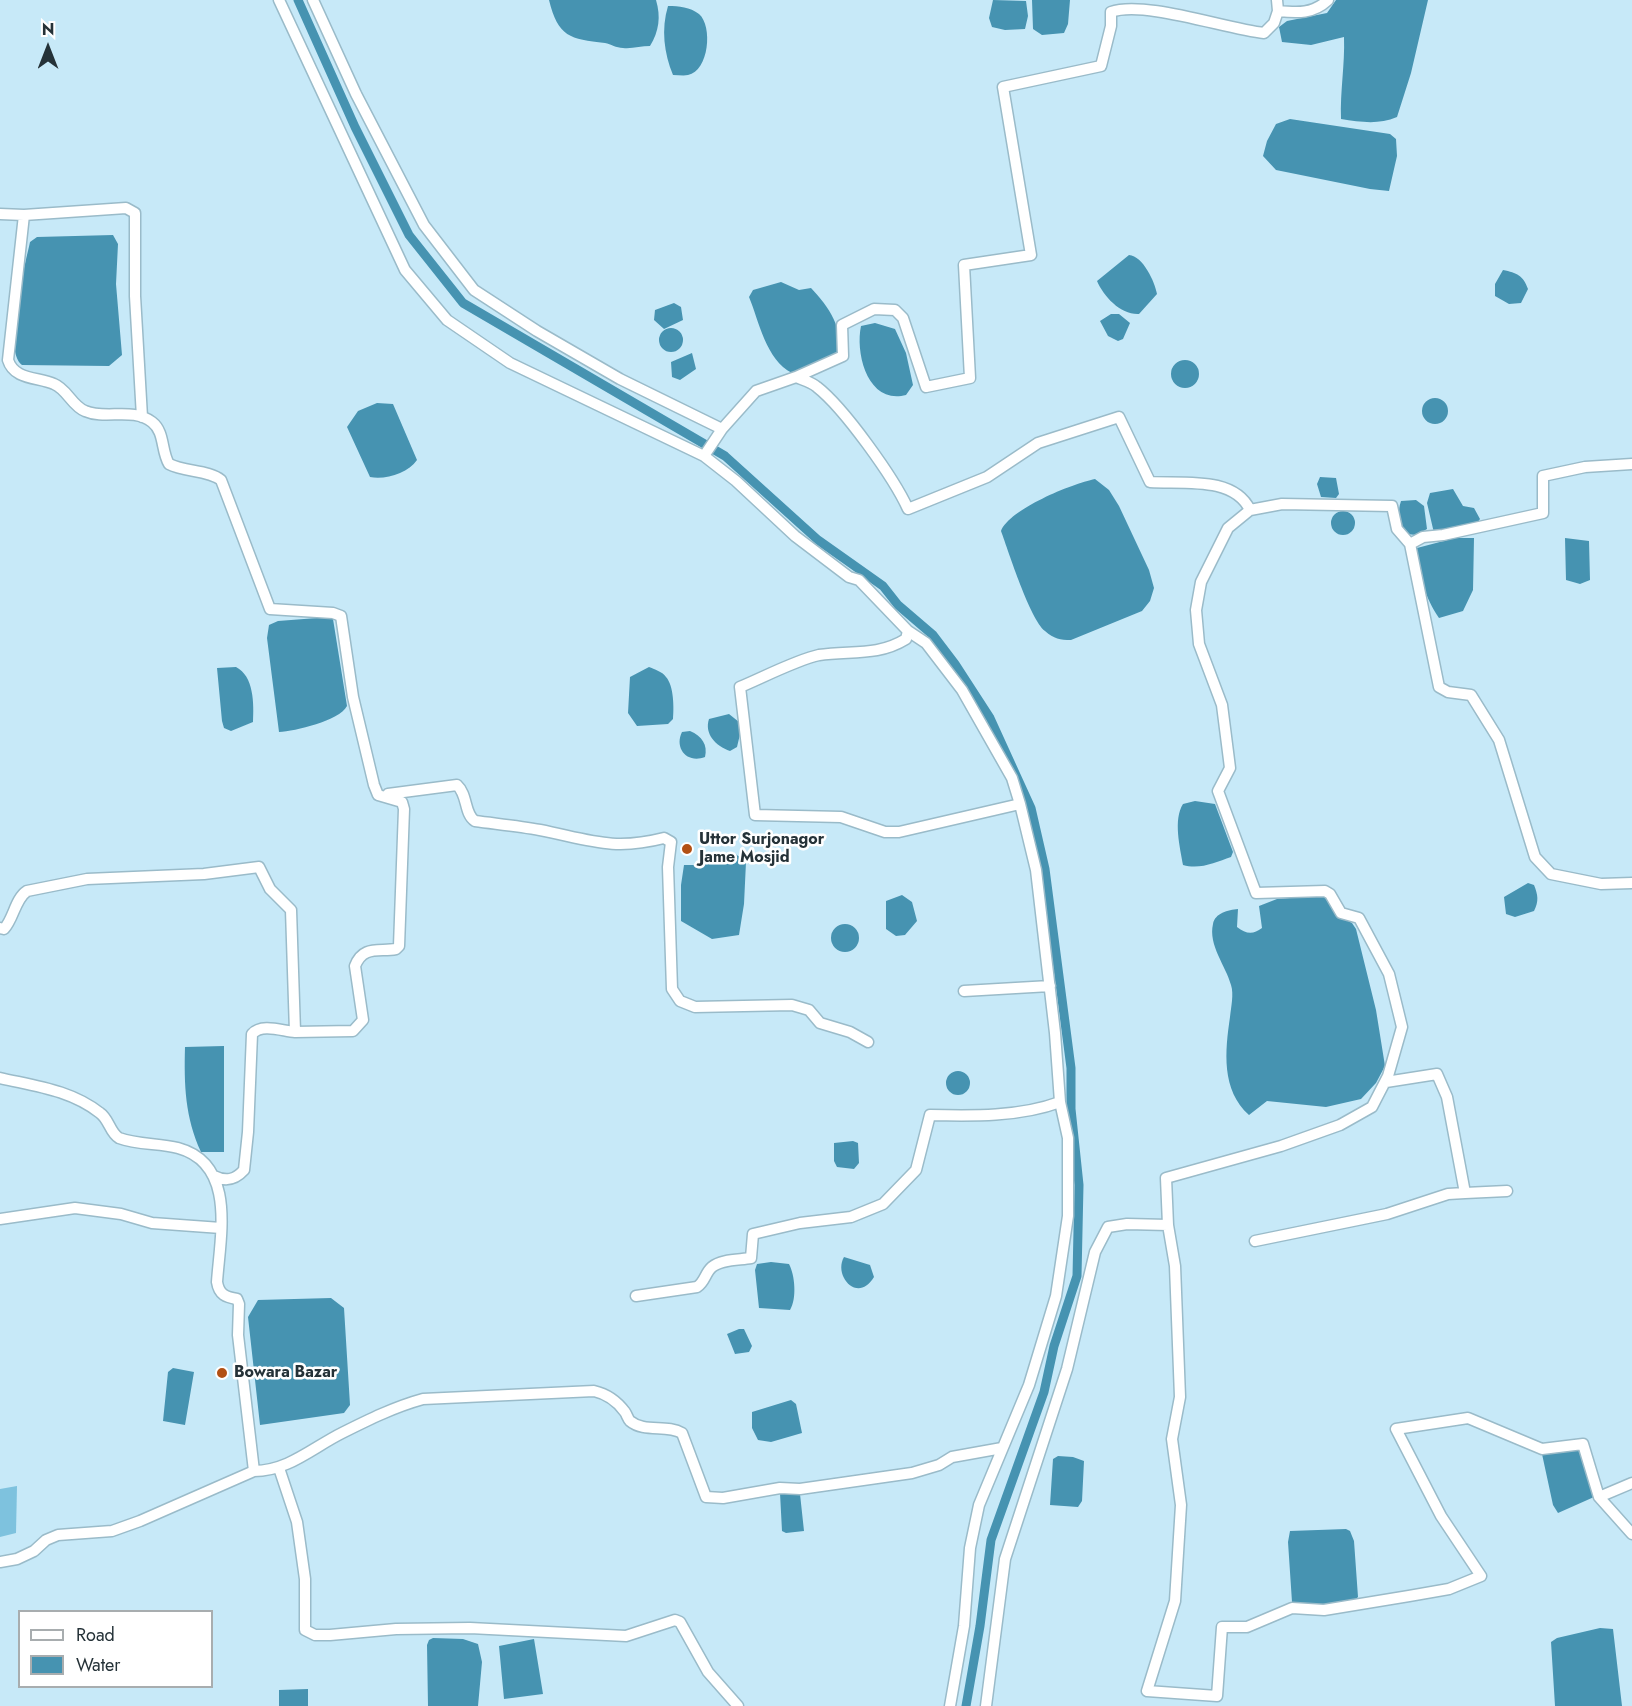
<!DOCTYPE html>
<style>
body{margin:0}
#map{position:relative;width:1632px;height:1706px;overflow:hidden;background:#c7e9f8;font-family:Jost,sans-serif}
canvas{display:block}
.legend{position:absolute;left:18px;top:1610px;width:195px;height:78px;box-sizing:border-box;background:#fff;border:2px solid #a8adaf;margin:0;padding:8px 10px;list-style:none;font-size:18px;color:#253238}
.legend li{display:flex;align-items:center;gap:12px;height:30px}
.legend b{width:30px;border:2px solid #a8adaf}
.north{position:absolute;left:18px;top:18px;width:60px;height:60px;-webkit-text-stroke:4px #fff;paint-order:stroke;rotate:0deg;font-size:16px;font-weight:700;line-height:24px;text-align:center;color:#253238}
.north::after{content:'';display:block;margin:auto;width:21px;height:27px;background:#253238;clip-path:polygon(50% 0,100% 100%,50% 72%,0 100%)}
</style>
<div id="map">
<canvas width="1632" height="1706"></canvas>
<ul class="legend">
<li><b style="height:8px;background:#fff"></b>Road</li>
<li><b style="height:16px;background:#4693b1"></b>Water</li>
</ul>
<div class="north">N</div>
</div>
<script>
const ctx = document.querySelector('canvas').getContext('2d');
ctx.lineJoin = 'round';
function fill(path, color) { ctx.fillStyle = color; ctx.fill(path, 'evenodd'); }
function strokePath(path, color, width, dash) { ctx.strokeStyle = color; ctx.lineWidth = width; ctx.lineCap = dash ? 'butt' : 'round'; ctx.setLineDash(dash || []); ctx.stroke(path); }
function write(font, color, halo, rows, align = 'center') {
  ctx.font = font + ' Jost,sans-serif'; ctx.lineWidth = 5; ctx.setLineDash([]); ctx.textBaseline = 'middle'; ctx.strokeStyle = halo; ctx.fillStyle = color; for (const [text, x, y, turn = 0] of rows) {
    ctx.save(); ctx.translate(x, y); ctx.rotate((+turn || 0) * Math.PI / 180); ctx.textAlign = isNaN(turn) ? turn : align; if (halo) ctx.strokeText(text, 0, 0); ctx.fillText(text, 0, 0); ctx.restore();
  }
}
fill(new Path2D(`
 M 17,1486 L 16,1533 L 0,1537 L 0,1489 Z`), '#7ec2de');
fill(new Path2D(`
 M 549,0 L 656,0 C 661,17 659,31 650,46 C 641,46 632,49 623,48 C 616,48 611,44 605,43 C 570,39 558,37 549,0 Z
 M 993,0 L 1026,1 L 1028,16 L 1025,29 L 1005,30 L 992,27 L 989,18 Z
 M 1032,0 L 1070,0 L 1068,24 L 1064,33 L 1042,35 L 1033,29 Z
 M 1336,0 L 1428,0 L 1411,73 L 1397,117 C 1378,125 1361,122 1341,119 C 1340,91 1345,65 1344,37 L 1311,45 L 1282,42 L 1279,27 L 1287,21 L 1327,13 Z
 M 668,6 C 679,6 690,7 699,14 C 713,26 709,71 688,75 C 684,76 678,75 673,75 C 664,53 661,29 668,6 Z
 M 1290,119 L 1390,134 L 1396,139 L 1397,156 L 1389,191 L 1370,189 L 1276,170 L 1263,156 L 1267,141 L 1276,124 Z
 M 113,235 L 118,244 L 116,284 L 122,355 L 109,366 L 22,365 C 2,349 25,266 30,242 L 37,237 Z
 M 1129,255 C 1143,256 1155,282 1157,294 L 1139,314 C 1121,315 1104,297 1097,281 Z
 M 1503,270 C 1517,273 1523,275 1528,289 L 1521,303 L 1509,304 L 1495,296 L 1495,284 Z
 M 781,282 L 799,290 L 811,288 C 828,306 846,330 836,356 L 792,373 C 766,360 759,321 749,297 L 753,290 Z
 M 674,303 L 681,307 L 683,320 L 664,329 L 654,320 L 655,310 Z
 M 1111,314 L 1119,314 L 1130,323 L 1123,339 L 1118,341 L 1108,336 L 1100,321 Z
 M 875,323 L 895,329 L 906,353 L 913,385 L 906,395 C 868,405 855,354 861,326 Z
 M659 340a12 12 0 1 1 24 0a12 12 0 1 1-24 0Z
 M 692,353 L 696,369 L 680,380 L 672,377 L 671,362 Z
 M1171 374a14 14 0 1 1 28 0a14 14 0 1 1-28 0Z
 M1422 411a13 13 0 1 1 26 0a13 13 0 1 1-26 0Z
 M 377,403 L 393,404 L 417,460 C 408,473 386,480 370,477 L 347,427 L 358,411 Z
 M 1320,477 L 1336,478 L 1339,494 L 1336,498 L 1321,497 L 1317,484 Z
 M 1095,479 L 1109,490 L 1119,506 L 1149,570 L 1154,588 L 1150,601 L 1142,611 L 1071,640 C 1060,640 1054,639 1045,631 C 1030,619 1009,553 1001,531 C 1010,509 1071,484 1095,479 Z
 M 1453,489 L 1463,506 L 1474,508 L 1480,519 L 1476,525 L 1434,533 L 1427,503 L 1430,493 Z
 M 1416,500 L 1424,506 L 1427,529 L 1416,535 L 1407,534 C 1399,525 1397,512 1401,501 Z
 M1331 523a12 12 0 1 1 24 0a12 12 0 1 1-24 0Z
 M 1455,538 L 1474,538 L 1473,590 L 1463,611 L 1439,618 C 1426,599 1416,571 1417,548 Z
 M 1565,538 L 1589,541 L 1590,580 L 1580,584 L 1566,580 Z
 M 330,617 L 333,619 L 347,706 C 339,721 295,731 279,732 L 267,638 L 269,625 L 278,621 Z
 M 236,667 C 254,676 254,704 253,722 L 231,731 L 224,728 L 222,721 L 217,668 Z
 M 649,667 C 654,669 663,672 666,677 C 674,686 674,708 673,719 L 668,724 L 637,726 L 628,713 L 630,677 Z
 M 729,714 L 739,722 L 741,730 L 737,747 L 730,751 C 716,746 704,734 709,719 Z
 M 690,731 C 702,736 708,745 705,757 C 687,764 674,748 682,732 Z
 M 1195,801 L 1215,804 L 1233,852 L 1231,857 C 1216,862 1200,870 1183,865 C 1180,847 1173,820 1183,804 Z
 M 733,852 L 746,862 L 744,904 L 739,935 L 712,939 L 681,921 L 681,885 L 684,865 L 703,865 L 709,857 Z
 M 1528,883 L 1534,885 C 1538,895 1539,901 1534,911 L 1515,917 L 1506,914 L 1504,897 Z
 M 902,895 L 912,902 L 917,921 L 905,935 L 896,936 L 886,929 L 886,901 Z
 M 1315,896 L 1324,896 L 1336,914 L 1352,923 L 1356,929 L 1376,1010 L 1385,1066 L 1376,1083 L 1361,1099 L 1326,1107 L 1267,1101 L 1249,1115 C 1221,1090 1225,1051 1230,1017 C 1231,1007 1234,994 1231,985 C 1226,966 1208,945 1213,924 C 1215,913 1228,910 1238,909 L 1237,927 C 1246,934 1253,935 1262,928 L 1259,906 L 1277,899 Z
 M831 938a14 14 0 1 1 28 0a14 14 0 1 1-28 0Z
 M 224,1046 L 224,1152 L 201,1152 C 185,1117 184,1085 185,1047 Z
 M946 1083a12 12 0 1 1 24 0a12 12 0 1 1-24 0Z
 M 853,1141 L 858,1143 L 859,1163 L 854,1169 L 837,1167 L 834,1161 L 834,1143 Z
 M 844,1257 L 870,1265 L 874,1277 C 858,1304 833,1276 844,1257 Z
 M 771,1262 L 789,1264 C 795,1275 797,1299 790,1310 L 759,1308 L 755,1270 L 757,1264 Z
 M 331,1298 L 344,1308 L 350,1405 L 344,1413 L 260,1425 L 248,1317 L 258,1300 Z
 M 739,1329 L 744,1329 L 752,1346 L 749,1352 L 735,1354 L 727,1334 Z
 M 173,1368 L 194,1372 L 185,1425 L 163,1421 L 168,1372 Z
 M 791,1400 L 796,1404 L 802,1433 L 771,1442 L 758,1440 L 752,1428 L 752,1412 Z
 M 1580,1445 L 1594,1497 L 1558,1513 L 1553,1505 L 1542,1454 Z
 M 1058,1456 L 1073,1457 L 1084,1461 L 1082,1501 L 1078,1507 L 1050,1505 L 1053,1459 Z
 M 780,1493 L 800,1494 L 804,1531 L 786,1533 L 782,1531 Z
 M 1346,1529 L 1350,1531 L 1354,1541 L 1358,1597 L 1355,1600 L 1328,1606 L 1292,1602 L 1288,1542 L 1290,1531 Z
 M 1600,1628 L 1613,1629 L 1622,1706 L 1555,1706 L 1551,1642 L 1557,1638 Z
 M 433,1638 L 463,1639 L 478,1644 L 482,1662 L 478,1706 L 428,1706 L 427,1645 L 429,1640 Z
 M 534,1639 L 543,1694 L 504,1699 L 499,1646 Z
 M 308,1689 L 308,1706 L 279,1706 L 279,1690 Z`), '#4693b1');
strokePath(new Path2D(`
 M 298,0 L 355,127 L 409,235 L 463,303 L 725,456 L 818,540 L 883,586 L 898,605 L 933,635 L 955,664 L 990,718 L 1031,808 L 1045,869 L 1071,1068 L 1071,1109 L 1079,1185 L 1077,1276 L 1054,1346 L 1044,1392 L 991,1540 L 980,1626 L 966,1706`), '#4693b1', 9);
const minor = new Path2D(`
 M 279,0 L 405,270 L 447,320 L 510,363 L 704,456 L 736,481 L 795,536 L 849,577 L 859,580 L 908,631 L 906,639 C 877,657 849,650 819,655 C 796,660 762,678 740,687 L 755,815 L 841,817 L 885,832 L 899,832 L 1020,804
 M 313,0 L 356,94 L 424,225 L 474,290 L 537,331 L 620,379 L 722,429
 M 1277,0 L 1278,11 C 1298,13 1313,14 1328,0
 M 0,214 L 24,215 L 8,360 C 14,380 38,377 54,384 C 67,389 72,406 85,411 C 105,420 133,407 152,422 C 165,432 161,451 169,464 C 184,472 209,470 221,480 L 270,609 L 333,613 L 341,616 L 353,697 L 374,785 L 378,795 L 402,802 L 404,809 L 399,946 L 396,949 C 379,952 363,945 355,966 L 363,1020 L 353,1031 L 295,1032 L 291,910 L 270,889 L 259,867 L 204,874 L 87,879 L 27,891 C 15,899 14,918 4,929 L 0,928
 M 24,215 L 126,208 L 135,213 L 135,296 L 142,417
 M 796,377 L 843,356 L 842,325 L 874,309 L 895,310 L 903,318 L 926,387 L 970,378 L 964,265 L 1031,255 L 1003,87 L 1101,66 L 1111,26 L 1111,12 C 1144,0 1226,29 1264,33 L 1274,23 L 1278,11
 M 704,456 L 722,429 L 756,391 L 796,377 C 803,380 811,382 817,387 C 844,408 894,478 908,509 L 987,477 L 1038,443 L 1119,417 L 1150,482 C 1183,484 1234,476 1250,510 L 1282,504 L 1392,506 L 1397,529 L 1410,544 L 1423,537 L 1443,535 L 1543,513 L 1543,476 L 1585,467 L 1632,464
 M 1410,544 L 1439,687 L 1448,692 L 1471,695 L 1499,740 L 1535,857 L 1551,874 L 1601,884 L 1632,883
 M 908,631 L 926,643 L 962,690 L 1012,778 L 1020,804 L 1036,870 L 1055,1033 L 1060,1102 L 1068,1138 L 1068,1216 L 1056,1296 L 1029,1385 L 979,1505 L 970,1548 L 964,1626 L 950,1706
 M 388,794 L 457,785 C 468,795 464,814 475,821 C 497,824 519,826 540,830 C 590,840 613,851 664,838 L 671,842 L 668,867 L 672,989 L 680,1001 L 695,1007 L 792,1005 L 809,1010 L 820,1023 L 850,1032 L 868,1042
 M 964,991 L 1050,986
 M 0,1078 C 35,1086 71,1090 100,1113 C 109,1119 110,1133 119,1138 C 138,1145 159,1143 178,1148 C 237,1164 220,1237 217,1282 C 219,1295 226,1297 237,1299 L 239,1304 L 238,1335 L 254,1471 L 140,1521 L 112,1531 L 58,1535 L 46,1540 L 34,1551 L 17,1559 L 0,1562
 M 1386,1082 L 1437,1074 L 1447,1097 L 1465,1193 L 1507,1191
 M 214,1176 C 226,1182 235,1180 244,1170 L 248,1132 L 252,1034 C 262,1023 282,1031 295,1032
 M 0,1219 L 75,1208 L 121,1214 L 152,1223 L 221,1228
 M 1168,1225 L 1175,1266 L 1180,1397 L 1172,1439 L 1181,1505 L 1175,1601 L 1147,1691 L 1217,1696 L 1222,1627 L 1247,1627 L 1292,1608 L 1324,1610 L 1409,1596 L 1449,1589 L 1481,1576 L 1441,1516 L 1396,1429 L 1468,1418 L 1542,1449 L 1583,1444 L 1599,1497 L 1632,1534
 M 1255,1241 L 1387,1214 L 1448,1194 L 1465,1193
 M 636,1296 L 697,1287 C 705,1282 705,1273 712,1267 C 721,1259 740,1260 751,1258 L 753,1234 L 800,1223 L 851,1217 L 883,1204 L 916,1170 L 930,1115 C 972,1116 1020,1117 1060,1102
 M 279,1468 L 297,1522 L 305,1579 L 305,1630 L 315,1635 L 330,1635 L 396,1629 L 470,1628 L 626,1636 L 675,1620 L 680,1622 L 708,1672 L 738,1706
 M 254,1471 C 288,1471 312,1448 342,1433 C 368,1420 394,1407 423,1399 L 594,1391 C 607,1394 617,1401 625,1412 C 627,1415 628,1419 630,1421 C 644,1433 667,1424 682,1433 L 706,1497 L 723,1498 L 780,1488 L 800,1489 L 912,1473 L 939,1465 L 952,1457 L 1002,1448
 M 1599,1497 L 1632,1483
 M 986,1706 L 1005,1559 L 1067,1369 L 1095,1252 L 1108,1227 L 1127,1224 L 1168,1225 L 1166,1178 L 1281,1146 L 1340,1125 L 1372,1107 L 1388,1076 L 1402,1027 L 1389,974 L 1359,918 L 1341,913 L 1330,894 L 1325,891 L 1256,893 L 1218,791 L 1230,768 L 1228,752 L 1222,705 L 1199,644 L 1196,610 L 1201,582 L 1228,528 L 1250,510`);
strokePath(minor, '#9abbc9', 13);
strokePath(minor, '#fff', 10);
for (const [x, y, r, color] of [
 [687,849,6,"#b25014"],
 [222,1373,6,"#b25014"]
]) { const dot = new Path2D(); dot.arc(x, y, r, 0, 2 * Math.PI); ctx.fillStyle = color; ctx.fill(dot); strokePath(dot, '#fff', 2); }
write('bold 16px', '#253238', '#fff', [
 ["Uttor Surjonagor",699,840],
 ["Jame Mosjid",699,858],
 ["Bowara Bazar",234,1373]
], 'left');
</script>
